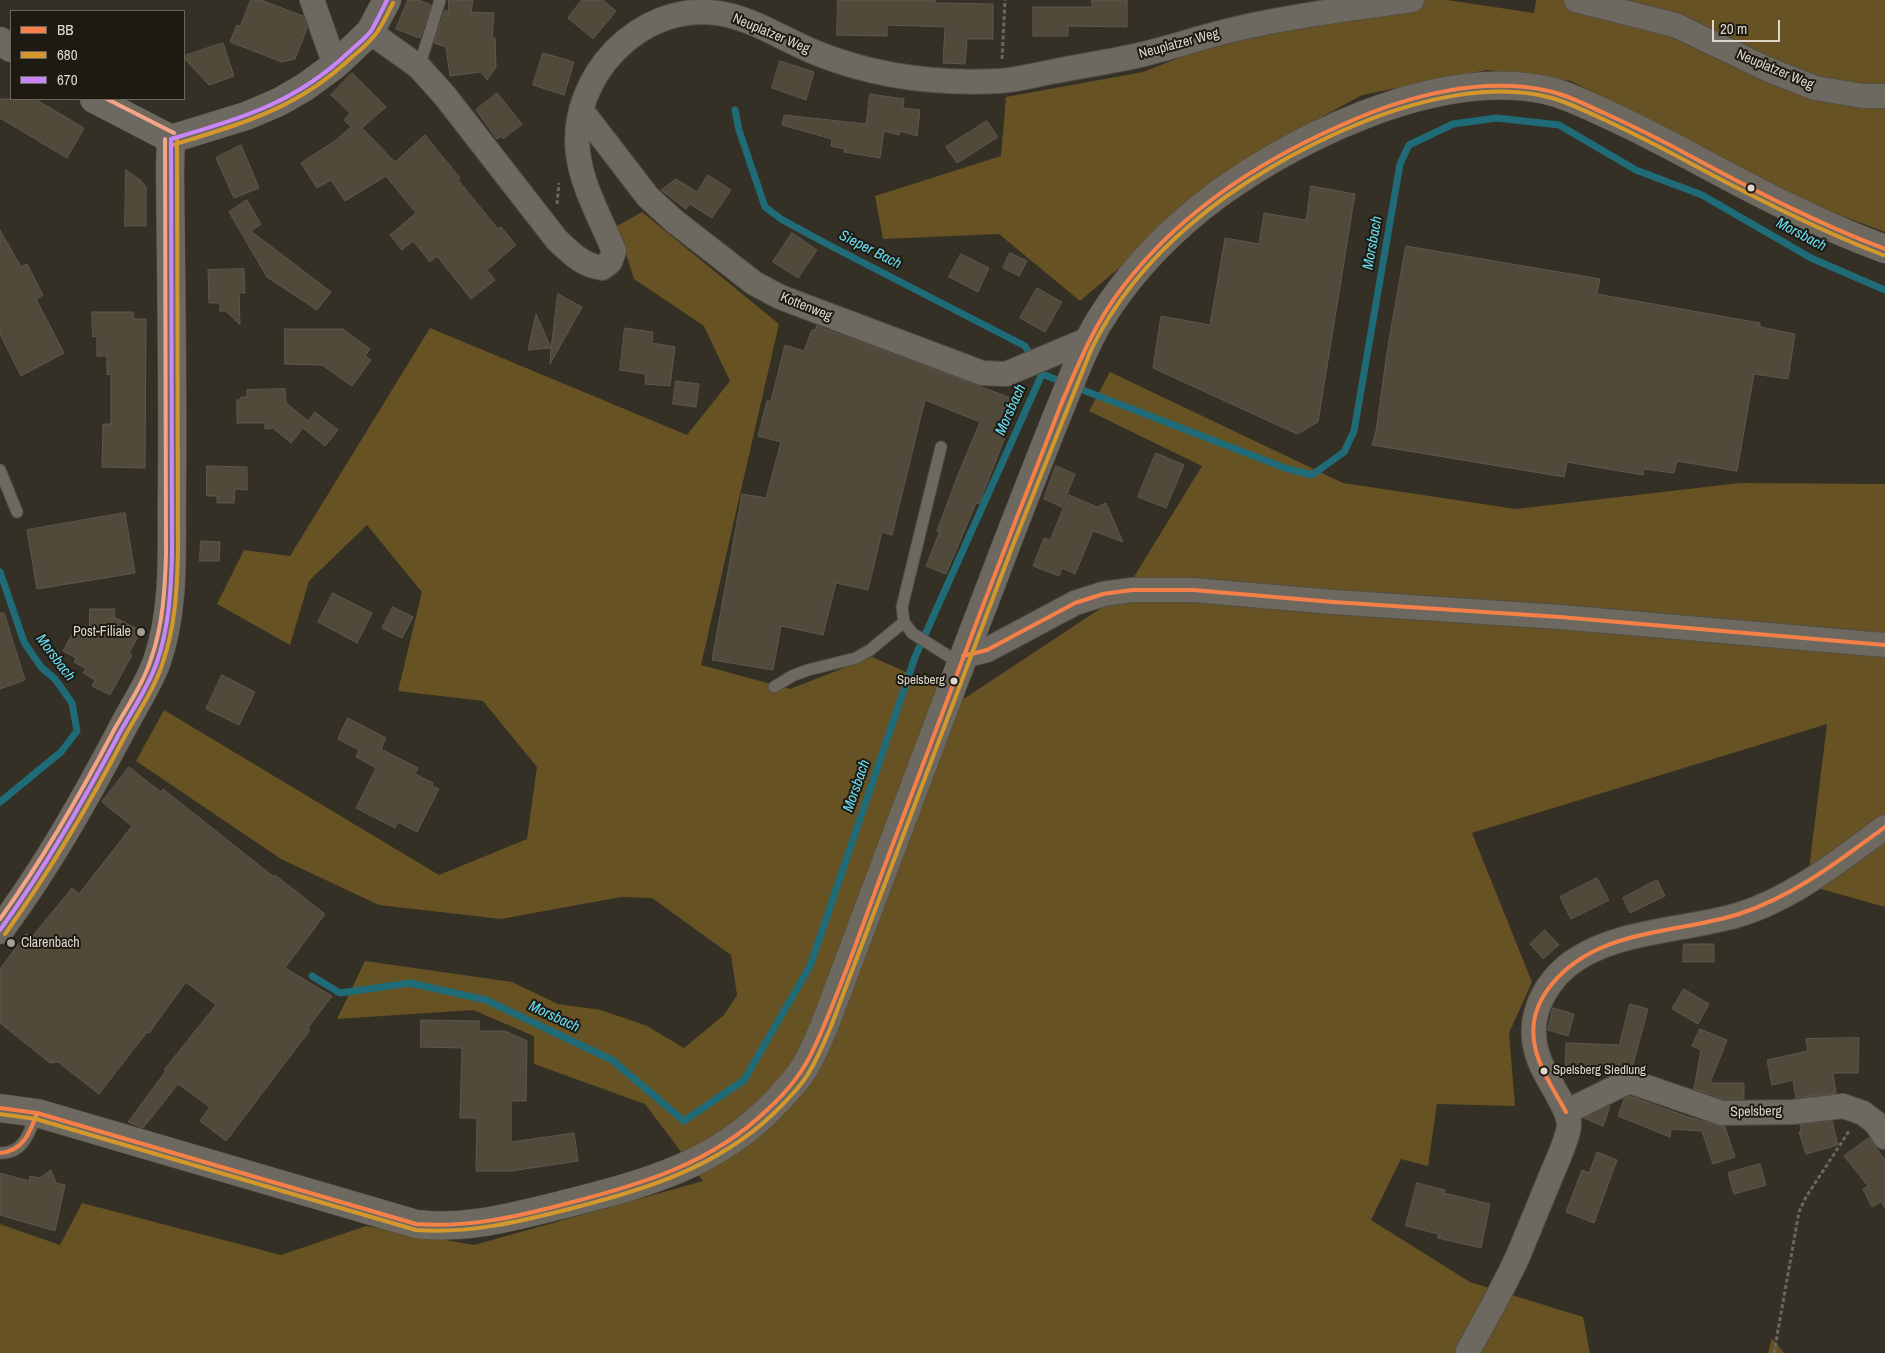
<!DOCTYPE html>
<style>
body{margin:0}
#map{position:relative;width:1885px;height:1353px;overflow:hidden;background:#353025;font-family:"Archivo Narrow",sans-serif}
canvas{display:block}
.legend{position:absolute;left:10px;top:10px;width:175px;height:90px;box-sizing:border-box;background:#1e1a12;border:1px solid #6b665c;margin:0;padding:6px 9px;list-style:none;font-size:15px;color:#ded8cc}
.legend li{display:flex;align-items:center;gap:10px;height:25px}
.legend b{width:25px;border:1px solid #6b665c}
.scale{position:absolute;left:1712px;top:20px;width:68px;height:22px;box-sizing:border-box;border:2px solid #ded8cc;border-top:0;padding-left:6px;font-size:15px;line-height:18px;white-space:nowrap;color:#ded8cc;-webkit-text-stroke:4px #1e1a12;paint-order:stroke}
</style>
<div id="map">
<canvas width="1885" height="1353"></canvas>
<ul class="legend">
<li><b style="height:6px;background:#f78048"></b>BB</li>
<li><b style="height:6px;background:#d3972c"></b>680</li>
<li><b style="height:6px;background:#ca85f9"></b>670</li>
</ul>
<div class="scale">20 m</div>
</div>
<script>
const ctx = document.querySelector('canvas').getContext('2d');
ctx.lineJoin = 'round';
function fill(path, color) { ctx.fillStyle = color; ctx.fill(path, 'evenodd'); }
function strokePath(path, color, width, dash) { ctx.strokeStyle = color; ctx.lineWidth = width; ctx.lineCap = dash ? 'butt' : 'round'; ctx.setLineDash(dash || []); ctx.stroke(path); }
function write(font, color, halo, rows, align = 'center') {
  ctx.font = font + ' "Archivo Narrow",sans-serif'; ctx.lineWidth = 4; ctx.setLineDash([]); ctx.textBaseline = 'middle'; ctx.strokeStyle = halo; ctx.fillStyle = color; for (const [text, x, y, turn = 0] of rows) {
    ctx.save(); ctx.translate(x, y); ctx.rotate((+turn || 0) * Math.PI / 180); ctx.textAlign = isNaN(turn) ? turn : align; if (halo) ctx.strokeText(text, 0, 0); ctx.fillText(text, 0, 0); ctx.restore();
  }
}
fill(new Path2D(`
 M 1418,0 L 1447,0 L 1534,13 L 1536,0 L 1885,0 L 1885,232 L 1800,200 L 1571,81 L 1487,70 L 1362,95 L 1254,154 L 1080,301 L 999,234 L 883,239 L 875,196 L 1001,156 L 1006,97 L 1143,72 L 1237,35 Z
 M 642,212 L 779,324 L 701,665 L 790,689 L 872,657 L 965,698 L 1124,593 L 1202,466 L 1089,411 L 1110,372 L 1343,483 L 1516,509 L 1740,483 L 1885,484 L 1885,907 L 1807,885 L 1827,724 L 1472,833 L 1532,982 L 1509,1033 L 1515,1106 L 1437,1104 L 1428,1166 L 1401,1159 L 1371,1220 L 1470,1282 L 1583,1317 L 1590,1353 L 0,1353 L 0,1224 L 60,1245 L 82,1203 L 281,1255 L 366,1226 L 474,1245 L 703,1181 L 645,1104 L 534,1064 L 534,1036 L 473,1010 L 337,1019 L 365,961 L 512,982 L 558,1004 L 601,1010 L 647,1026 L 684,1048 L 724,1015 L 737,995 L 731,955 L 652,898 L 621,897 L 501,919 L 379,905 L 281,859 L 136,761 L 164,710 L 439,875 L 527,839 L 537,767 L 483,701 L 398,691 L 422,592 L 367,525 L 309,581 L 290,645 L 217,604 L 244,550 L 290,556 L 430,328 L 687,435 L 730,381 L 704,326 L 634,279 L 617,226 Z
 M 1772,1338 L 1784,1353 L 1768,1353 Z`), '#665223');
strokePath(new Path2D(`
 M 705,0 L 705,1
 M 735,110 L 739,130 L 765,207 L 781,219 L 825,243 L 1025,346 L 1033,360
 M 1075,387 L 1285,468 L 1312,475 L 1344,452 L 1354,431 L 1400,164 L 1409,145 L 1453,124 L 1497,118 L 1559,125 L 1636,170 L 1702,195 L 1811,258 L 1885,290
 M 0,572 L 24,642 L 41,667 L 55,679 L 72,703 L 77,731 L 61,752 L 0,802
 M 312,976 L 340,993 L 410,983 L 486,1000 L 612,1060 L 684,1121 L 744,1080 L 810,966 L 915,657 L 1042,374 L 1065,383`), '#1f6c78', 7);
const building = new Path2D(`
 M 251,0 L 261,0 L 303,16 L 307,28 L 295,59 L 282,62 L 230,42 L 237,25 L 240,26 Z
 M 408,0 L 418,0 L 431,5 L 420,38 L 396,29 Z
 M 449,0 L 473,0 L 471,12 L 494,13 L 492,38 L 495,38 L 496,67 L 487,80 L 481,72 L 450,76 L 446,47 L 434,43 L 445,10 L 448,12 Z
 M 582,0 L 603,0 L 616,11 L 593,39 L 568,18 Z
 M 838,0 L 936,0 L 935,3 L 993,4 L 993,39 L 967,39 L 965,64 L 943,63 L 945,27 L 887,25 L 887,36 L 837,35 Z
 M 1092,0 L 1127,0 L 1127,27 L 1068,26 L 1068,36 L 1033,36 L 1033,7 L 1092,7 Z
 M 223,43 L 234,76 L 209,85 L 184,58 L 184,56 Z
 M 543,53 L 574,62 L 564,95 L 533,85 Z
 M 780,61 L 814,72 L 806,100 L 772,88 Z
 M 352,73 L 386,107 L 362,128 L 395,162 L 425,135 L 460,178 L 458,180 L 498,229 L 501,227 L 516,245 L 487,270 L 495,280 L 471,299 L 437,256 L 430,262 L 413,241 L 402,250 L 390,235 L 416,213 L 386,176 L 345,201 L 331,180 L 317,188 L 301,163 L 336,140 L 351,127 L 344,120 L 350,113 L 331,95 Z
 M 497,93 L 522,124 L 503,139 L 501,136 L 497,139 L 476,110 Z
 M 870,94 L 904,99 L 903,108 L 920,110 L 917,136 L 900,131 L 899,135 L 884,131 L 880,158 L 844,152 L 845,149 L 831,146 L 832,139 L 782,125 L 784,115 L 866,124 Z
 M 0,99 L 35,99 L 84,128 L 67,158 L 0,118 Z
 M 987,121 L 998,137 L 957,163 L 946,147 Z
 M 241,145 L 259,188 L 234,198 L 216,158 Z
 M 126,170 L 140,180 L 146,187 L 146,226 L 125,226 Z
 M 708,175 L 731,190 L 712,218 L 690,204 L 686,209 L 661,190 L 676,179 L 697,192 Z
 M 1311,186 L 1355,194 L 1318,422 L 1297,434 L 1153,368 L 1161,316 L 1210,325 L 1225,238 L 1259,244 L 1264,213 L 1306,220 Z
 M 247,200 L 261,224 L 251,231 L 331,292 L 317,310 L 267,277 L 229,212 Z
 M 0,230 L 21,267 L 27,264 L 43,295 L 36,299 L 64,353 L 21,376 L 0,334 Z
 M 792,233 L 817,250 L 798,278 L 773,262 Z
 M 1406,246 L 1600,279 L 1597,294 L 1760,323 L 1760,327 L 1795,334 L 1788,379 L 1754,374 L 1737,471 L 1677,461 L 1674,473 L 1644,469 L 1643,475 L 1567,462 L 1564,477 L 1372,445 L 1376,431 L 1388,346 Z
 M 1010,253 L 1027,261 L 1019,276 L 1003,268 Z
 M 961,254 L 989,268 L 978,292 L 949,277 Z
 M 244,269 L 245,293 L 239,293 L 240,325 L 226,311 L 220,311 L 220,303 L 209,303 L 208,270 Z
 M 1037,288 L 1062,302 L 1045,332 L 1020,318 Z
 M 558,294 L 582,307 L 550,364 L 551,348 L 528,350 L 536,314 L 551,348 Z
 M 92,312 L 133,312 L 134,319 L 146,319 L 145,468 L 102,467 L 103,424 L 111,424 L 111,374 L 107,375 L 107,356 L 97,356 L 97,336 L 93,337 Z
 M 817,326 L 1019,401 L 979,504 L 976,503 L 946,574 L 926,566 L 940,531 L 937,531 L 956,480 L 980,422 L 925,400 L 892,535 L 882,532 L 868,590 L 836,583 L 823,635 L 781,626 L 773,670 L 712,660 L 742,494 L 766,498 L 781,442 L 758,436 L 767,401 L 771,401 L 785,345 L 804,351 L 812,330 L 815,330 Z
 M 625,328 L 653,332 L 652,343 L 675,347 L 670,386 L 645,384 L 646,374 L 620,370 Z
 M 285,329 L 343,329 L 370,349 L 365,356 L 371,360 L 352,386 L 322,365 L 285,364 Z
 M 676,381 L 699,384 L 696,407 L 673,404 Z
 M 285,389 L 286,403 L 308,421 L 315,412 L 338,430 L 325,446 L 303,428 L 291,443 L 273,428 L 265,429 L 265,423 L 237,423 L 237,400 L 240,400 L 241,397 L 247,397 L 247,390 Z
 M 1156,453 L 1184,465 L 1166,508 L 1138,497 Z
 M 207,466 L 247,467 L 247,490 L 235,489 L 234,503 L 217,503 L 217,496 L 207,496 Z
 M 1056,466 L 1075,474 L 1062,507 L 1044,499 Z
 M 1069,495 L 1097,507 L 1106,503 L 1123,542 L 1093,531 L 1075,574 L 1062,568 L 1059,576 L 1033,566 L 1044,538 L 1050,540 Z
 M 125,513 L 135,573 L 37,589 L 27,530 Z
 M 201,541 L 220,542 L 219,561 L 200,561 Z
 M 333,593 L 372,613 L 357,643 L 318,622 Z
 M 393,607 L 413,617 L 402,638 L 382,628 Z
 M 90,609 L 115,609 L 114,617 L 141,631 L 129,653 L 132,655 L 110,695 L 92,686 L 95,680 L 83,673 L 86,669 L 74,662 L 76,658 L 63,651 L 77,626 L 89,632 Z
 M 0,613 L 4,613 L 25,680 L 0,689 Z
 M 222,675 L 255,692 L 239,725 L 206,709 Z
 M 348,718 L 386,738 L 381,749 L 418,768 L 415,774 L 433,783 L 432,786 L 439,789 L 417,832 L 398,822 L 395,828 L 356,808 L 376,768 L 356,757 L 359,750 L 338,739 Z
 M 129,767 L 161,792 L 163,789 L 274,877 L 275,875 L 325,914 L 285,968 L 332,996 L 308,1028 L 310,1030 L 226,1141 L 200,1121 L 210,1107 L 178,1084 L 143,1128 L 128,1122 L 166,1071 L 164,1070 L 216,1005 L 186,982 L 149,1033 L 147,1032 L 99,1094 L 58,1062 L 50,1063 L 0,1023 L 0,969 L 26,934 L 31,938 L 72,888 L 79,894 L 132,826 L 102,802 Z
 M 1597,878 L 1609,900 L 1571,919 L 1560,897 Z
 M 1657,880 L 1665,896 L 1630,913 L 1623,898 Z
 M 1545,930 L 1559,945 L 1543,959 L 1530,944 Z
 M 1684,944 L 1714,944 L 1714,962 L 1683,962 Z
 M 1684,989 L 1709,1004 L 1698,1024 L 1672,1009 Z
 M 1630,1004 L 1648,1009 L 1632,1068 L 1628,1067 L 1618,1071 L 1594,1065 L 1594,1070 L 1565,1068 L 1566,1043 L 1619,1045 Z
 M 1553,1008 L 1574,1014 L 1568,1036 L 1548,1030 Z
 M 421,1020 L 479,1021 L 479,1031 L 505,1031 L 527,1041 L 526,1101 L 511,1101 L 511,1142 L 574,1133 L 578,1161 L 511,1171 L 476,1171 L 477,1118 L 460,1118 L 462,1048 L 421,1047 Z
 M 1700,1029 L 1727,1040 L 1710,1083 L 1744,1083 L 1744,1099 L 1724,1099 L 1694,1089 L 1701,1050 L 1692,1046 Z
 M 1859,1038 L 1858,1073 L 1833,1073 L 1836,1093 L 1796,1098 L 1793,1080 L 1772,1085 L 1767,1060 L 1808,1051 L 1806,1039 Z
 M 1630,1096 L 1688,1117 L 1725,1127 L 1735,1157 L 1713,1164 L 1702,1131 L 1671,1129 L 1670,1137 L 1618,1116 L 1624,1099 Z
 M 1608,1106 L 1610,1107 L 1603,1126 L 1584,1118 Z
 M 1832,1121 L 1838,1145 L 1806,1154 L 1799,1132 L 1801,1132 L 1800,1125 Z
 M 1869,1138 L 1885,1160 L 1885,1208 L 1881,1202 L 1872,1207 L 1863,1189 L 1868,1186 L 1844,1156 Z
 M 1597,1152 L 1617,1160 L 1594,1223 L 1566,1212 L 1582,1170 L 1589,1173 Z
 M 1760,1164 L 1766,1185 L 1734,1194 L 1728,1173 Z
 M 51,1170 L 56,1183 L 65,1185 L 55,1231 L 0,1215 L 0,1173 L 29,1181 L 30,1176 L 40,1178 Z
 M 1417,1183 L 1445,1190 L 1444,1193 L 1490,1204 L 1481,1248 L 1438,1238 L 1438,1234 L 1406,1226 Z`);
fill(building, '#514a3a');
strokePath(building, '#5c584f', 1);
const service = new Path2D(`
 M 419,67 L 440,0
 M 941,447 L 902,607 L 904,622 L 912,633 L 961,664
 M 0,470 L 17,512
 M 774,687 L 792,676 L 808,670 L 856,658 L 870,650 L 904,622
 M 0,1153 C 24,1154 30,1131 37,1113`);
const minor = new Path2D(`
 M 312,0 L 335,65
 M 1576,0 L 1675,25 L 1767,69 L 1815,88 L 1863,96 L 1885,96
 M 370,32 L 419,67 L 445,96 L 557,240 C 571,253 582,265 602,268 L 610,262 L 614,251 C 601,219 582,187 578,153 C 569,77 640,2 717,13 C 754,18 785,41 819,54 C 877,77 938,84 999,81 C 1018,80 1038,74 1056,71 C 1085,65 1115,61 1144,54 C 1176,46 1208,35 1240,28 C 1297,15 1354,8 1412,0
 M 581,110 L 648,197 L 673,220 L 754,283 L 780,297 L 982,373 L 1006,374 L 1089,339
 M 963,656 L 987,650 L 1075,603 L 1103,594 L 1132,590 L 1193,590 L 1333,602 L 1560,617 L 1885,645
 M 1566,1112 L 1629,1081 L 1722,1113 L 1793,1112 L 1843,1106 L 1863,1113 L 1876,1123 L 1885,1137
 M 1467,1353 C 1484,1321 1503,1289 1518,1256 C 1529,1229 1540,1203 1551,1176 C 1556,1164 1569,1136 1569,1124 C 1568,1110 1558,1097 1552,1085 C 1546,1075 1540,1065 1537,1053 C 1527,1021 1541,988 1567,966 C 1611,930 1684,931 1738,915 C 1792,899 1840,860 1885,827`);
const secondary = new Path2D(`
 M 0,41 L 11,48
 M 94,99 L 171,139
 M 171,139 L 246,116 L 279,102 L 305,87 L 335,65 L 370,32 L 387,0
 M 0,930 C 47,867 85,799 122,729 C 132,709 150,682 157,661 C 176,606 171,546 172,488 C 173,382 171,275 170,169 L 171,139
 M 0,1108 L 37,1113 L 416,1224 C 467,1230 511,1217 561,1205 C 644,1184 717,1166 778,1100 C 788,1089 799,1078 806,1065 C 813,1053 818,1040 824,1027 C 885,866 945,704 1007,543 C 1026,494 1045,445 1065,396 C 1076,370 1085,344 1100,320 C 1126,278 1161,240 1199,209 C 1284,141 1435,67 1545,90 C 1564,94 1583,103 1600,111 C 1631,125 1660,140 1690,156 C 1753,190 1817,224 1885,249`);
strokePath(service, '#524e44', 13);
strokePath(minor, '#524e44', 26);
strokePath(secondary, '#524e44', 29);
strokePath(new Path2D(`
 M 1002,59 L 1005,0
 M 557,204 L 559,183
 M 1774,1353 L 1799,1212 L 1806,1197 L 1849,1131`), '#6b665f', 3, [4, 2.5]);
strokePath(service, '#6d6961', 11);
strokePath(minor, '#6d6961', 24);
strokePath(secondary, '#6d6961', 28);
strokePath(new Path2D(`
 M 963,656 L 987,650 L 1075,603 L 1103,594 L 1132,590 L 1193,590 L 1333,602 L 1560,617 L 1885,645
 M 0,1108 L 37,1113 L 416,1224 C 467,1228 516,1217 565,1204 C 639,1185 712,1164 768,1109 C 788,1091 804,1071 815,1046 C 843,985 864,920 888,857 C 931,744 973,630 1017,517 C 1031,481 1046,444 1060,407 C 1078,365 1094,324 1122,288 C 1179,213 1259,161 1344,124 C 1406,96 1481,76 1549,91 C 1568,95 1586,105 1604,113 C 1635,127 1665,142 1694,158 C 1757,192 1819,224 1885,249
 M 1566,1112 C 1555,1092 1540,1070 1535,1047 C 1530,1024 1537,1002 1552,984 C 1598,928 1676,934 1739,914 C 1794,896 1840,860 1885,827
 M 0,1153 C 23,1151 30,1133 37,1113`), '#f78048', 4);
strokePath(new Path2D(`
 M 173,145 C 243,123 297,109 352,57 C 359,51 368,44 374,36 C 382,27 387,14 393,3
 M 5,934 C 50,871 89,805 125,736 C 138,712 155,688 163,662 C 175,627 177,591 178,554 L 177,139
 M 0,1114 L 36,1119 L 416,1230 C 468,1234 518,1222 569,1209 C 644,1190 716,1168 773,1114 C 786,1101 799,1089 808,1074 C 817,1060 823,1044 830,1029 L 1013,545 L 1091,350 C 1114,302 1150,259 1191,224 C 1273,153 1442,67 1552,98 C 1570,103 1587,112 1603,119 C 1637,135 1670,152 1703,170 C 1761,201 1821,231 1883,255`), '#d3972c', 4);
strokePath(new Path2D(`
 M 171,139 C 241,118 294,104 349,52 C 356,45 365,39 371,31 C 377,21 382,10 387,0
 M 0,930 C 45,868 82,803 118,736 C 131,712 148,688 157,662 C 169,627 171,590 172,554 L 171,139`), '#ca85f9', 4);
strokePath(new Path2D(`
 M 107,99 L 174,133
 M 0,919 C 43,859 80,795 114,730 C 127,707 143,684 151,659 C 163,625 165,589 166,554 L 165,139`), '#f5a488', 4);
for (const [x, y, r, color] of [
 [1751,188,4.5,"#ded8cc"],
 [141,632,5,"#a39d92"],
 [954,681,4.5,"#ded8cc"],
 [11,943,5,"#a39d92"],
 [1544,1071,4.5,"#ded8cc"]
]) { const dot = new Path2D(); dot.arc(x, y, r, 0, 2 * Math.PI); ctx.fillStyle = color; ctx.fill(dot); strokePath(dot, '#1e1a12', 2); }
write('13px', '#ded8cc', '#1e1a12', [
 ["Spelsberg",945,681],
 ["Spelsberg Siedlung",1553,1071,"left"]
], 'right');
write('14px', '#ded8cc', '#1e1a12', [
 ["Neuplatzer Weg",771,34,23],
 ["Neuplatzer Weg",1179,44,-15],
 ["Neuplatzer Weg",1775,70,23],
 ["Kottenweg",806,307,22],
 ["Spelsberg",1756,1112,-1]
]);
write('14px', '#ded8cc', '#1e1a12', [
 ["Post-Filiale",131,632],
 ["Clarenbach",21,943,"left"]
], 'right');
write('italic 15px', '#67ddf3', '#1e1a12', [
 ["Morsbach",1801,235,28],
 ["Morsbach",1373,243,-80],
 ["Sieper Bach",870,250,27],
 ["Morsbach",1011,410,-66],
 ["Morsbach",55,658,53],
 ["Morsbach",857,786,-71],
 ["Morsbach",554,1017,25]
]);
</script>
